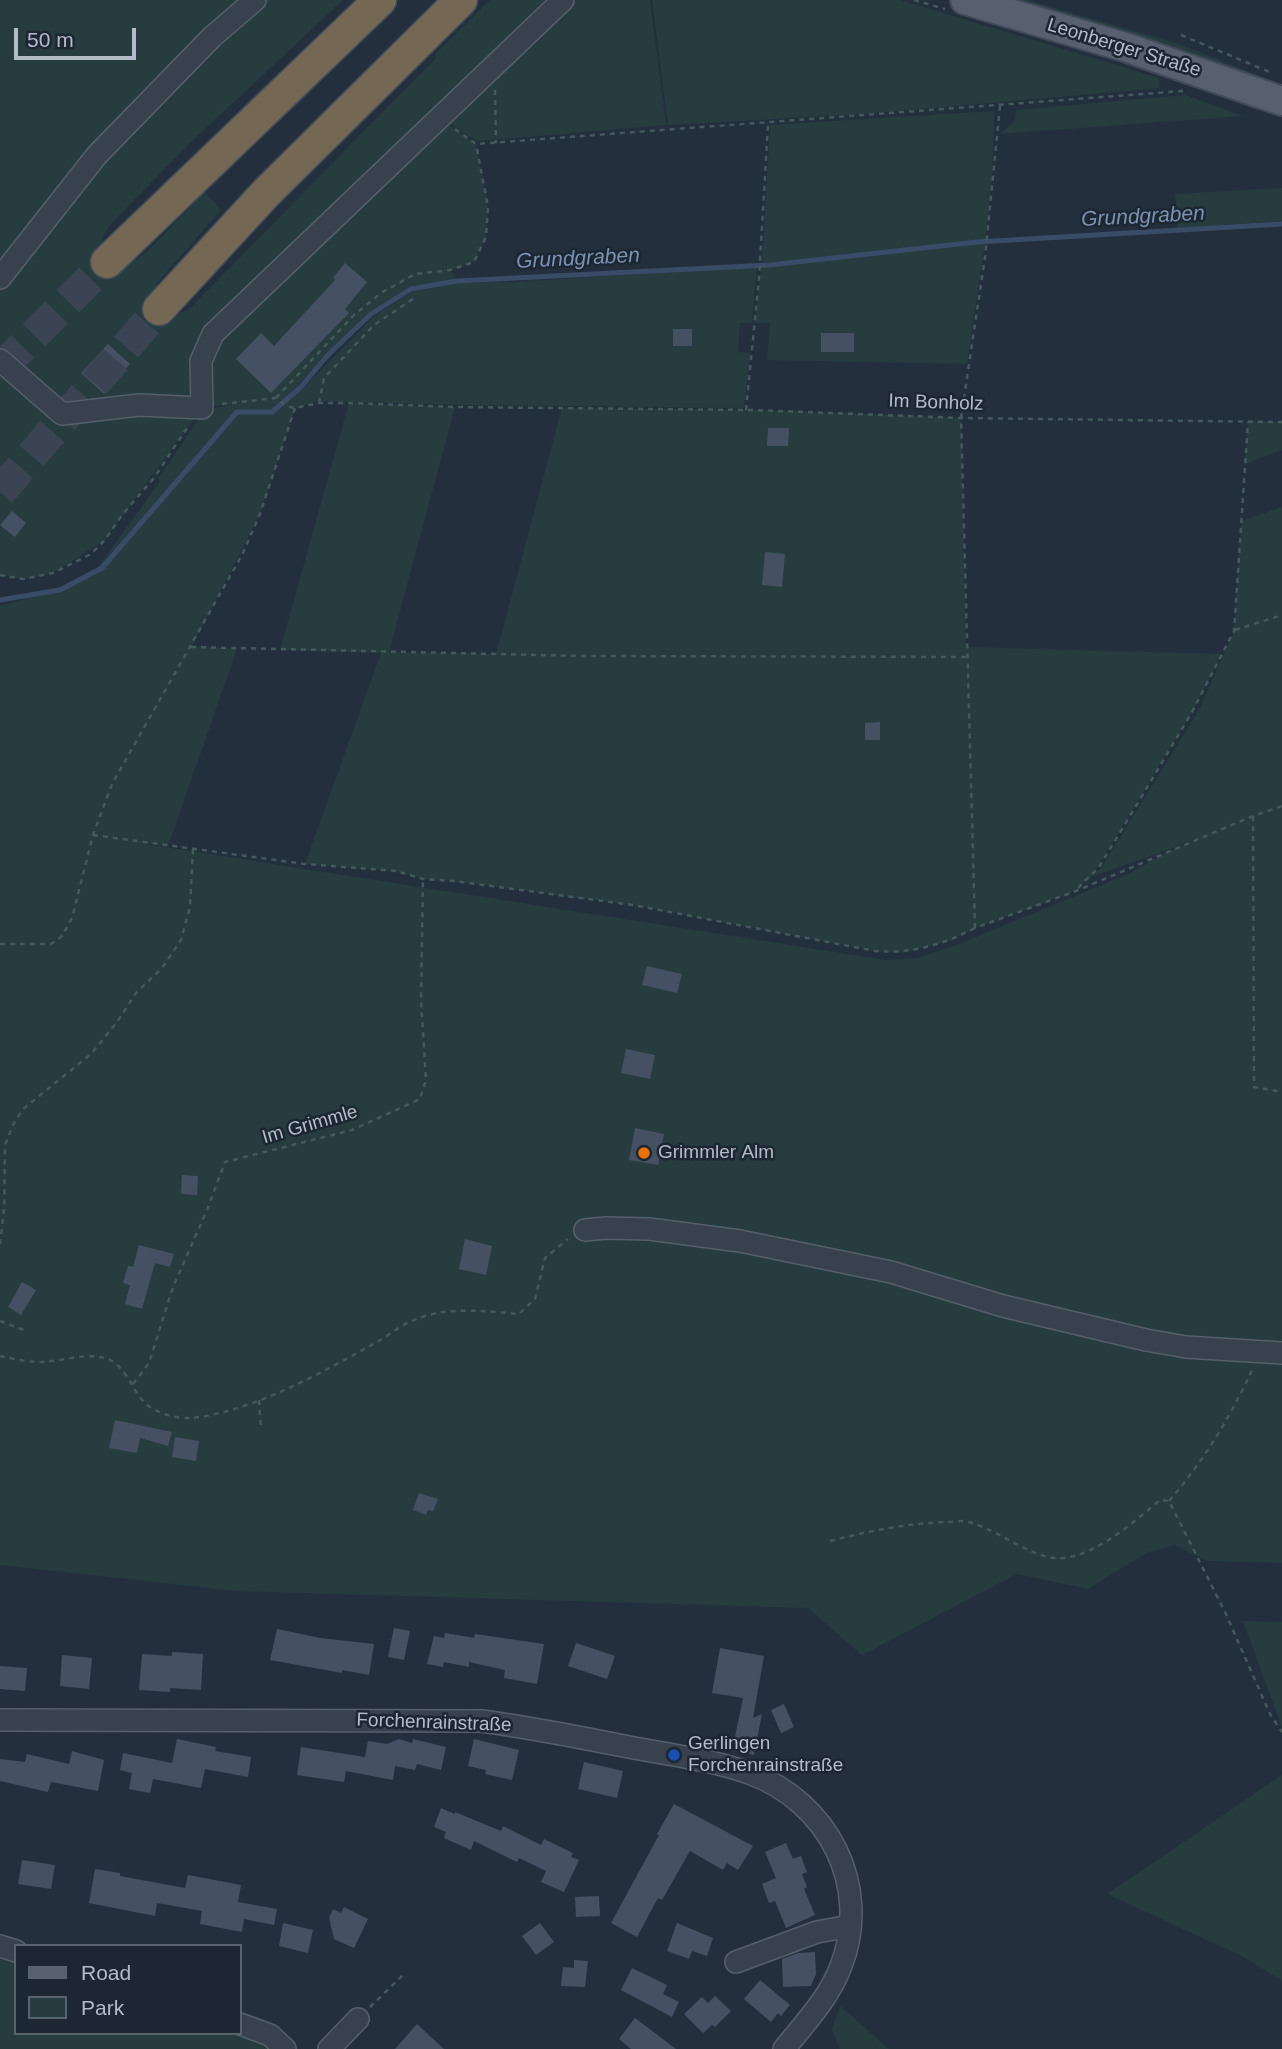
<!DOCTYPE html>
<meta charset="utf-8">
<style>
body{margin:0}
#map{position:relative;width:1282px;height:2049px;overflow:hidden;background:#242f3e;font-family:Helvetica,sans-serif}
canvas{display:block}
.legend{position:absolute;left:14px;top:1944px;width:228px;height:91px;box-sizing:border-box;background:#1d2633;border:2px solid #59626f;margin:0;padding:9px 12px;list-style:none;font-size:21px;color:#b4bcc9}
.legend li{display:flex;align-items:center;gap:14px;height:35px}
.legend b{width:35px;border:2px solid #59626f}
.scale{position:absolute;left:14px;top:28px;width:122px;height:32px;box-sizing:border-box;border:4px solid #b4bcc9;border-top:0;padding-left:9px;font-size:21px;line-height:24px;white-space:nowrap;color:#b4bcc9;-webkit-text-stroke:5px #1d2633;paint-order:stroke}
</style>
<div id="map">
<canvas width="1282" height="2049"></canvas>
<ul class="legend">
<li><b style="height:9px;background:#56606e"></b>Road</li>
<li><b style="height:19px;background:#263c3f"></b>Park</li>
</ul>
<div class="scale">50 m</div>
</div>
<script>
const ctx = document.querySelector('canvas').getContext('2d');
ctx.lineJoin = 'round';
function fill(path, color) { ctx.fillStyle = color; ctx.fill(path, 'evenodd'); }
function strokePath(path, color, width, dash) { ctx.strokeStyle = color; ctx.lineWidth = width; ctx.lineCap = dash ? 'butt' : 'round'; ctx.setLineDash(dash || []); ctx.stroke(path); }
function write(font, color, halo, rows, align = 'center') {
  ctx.font = font + ' Helvetica,sans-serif'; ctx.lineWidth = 5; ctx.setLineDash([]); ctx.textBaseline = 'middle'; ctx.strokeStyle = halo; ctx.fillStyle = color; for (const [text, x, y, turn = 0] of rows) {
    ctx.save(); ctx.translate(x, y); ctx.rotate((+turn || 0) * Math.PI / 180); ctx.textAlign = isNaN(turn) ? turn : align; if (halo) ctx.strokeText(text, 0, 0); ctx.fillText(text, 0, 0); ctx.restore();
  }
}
fill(new Path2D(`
 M 0,0 L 343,0 L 191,142 L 111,224 L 103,236 L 101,247 L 124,265 L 144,255 L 205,192 L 221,210 L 157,283 L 154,295 L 174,315 L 188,310 L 193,305 L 436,58 L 435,54 L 490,0 L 560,0 L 440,119 L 476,144 L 488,207 L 486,237 L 474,262 L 451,270 L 457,281 L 411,289 L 369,313 L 283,401 L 285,403 L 302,389 L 374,316 L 412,292 L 457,283 L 516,282 L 757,267 L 752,323 L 740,323 L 738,352 L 750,353 L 744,408 L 455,405 L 318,401 L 295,409 L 260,514 L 192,646 L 237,649 L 168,846 L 139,843 L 886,960 L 918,958 L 957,945 L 1128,874 L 1169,851 L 1195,840 L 1088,878 L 1076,891 L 975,928 L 950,941 L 901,953 L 875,951 L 633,905 L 453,881 L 423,879 L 395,871 L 305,864 L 381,653 L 280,650 L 349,403 L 455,407 L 389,652 L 496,654 L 562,408 L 764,410 L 961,418 L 966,647 L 1222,654 L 1192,712 L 1094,873 L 1101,868 L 1199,710 L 1234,631 L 1241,521 L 1282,507 L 1282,1563 L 1208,1561 L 1174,1545 L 1146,1553 L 1088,1589 L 1017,1574 L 862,1655 L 808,1608 L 237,1591 L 0,1565 L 0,606 L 60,590 L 93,574 L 161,480 L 158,479 L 205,410 L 247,402 L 202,408 L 105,540 L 53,573 L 23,579 L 0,575 Z
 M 563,0 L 650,0 L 666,125 L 477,141 L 443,119 Z
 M 652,0 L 900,0 L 1159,78 L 1160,88 L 864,114 L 668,125 Z
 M 984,0 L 1027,0 L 1179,44 L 1282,85 L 1282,93 Z
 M 1185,95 L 1243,116 L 999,134 L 1015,121 L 1016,110 Z
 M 994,111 L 992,179 L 985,240 L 762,263 L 770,125 Z
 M 1282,188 L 1282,221 L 1177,228 L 1175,194 Z
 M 985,243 L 967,364 L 767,360 L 770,323 L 755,323 L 761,266 Z
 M 1248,421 L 1282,422 L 1282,450 L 1245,464 Z
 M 1243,1621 L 1282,1622 L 1282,1728 Z
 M 1282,1775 L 1282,1981 L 1246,1958 L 1107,1894 Z
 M 0,1947 L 16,1952 L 16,2033 L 240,2033 L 285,2049 L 0,2049 Z
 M 840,2006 L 889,2049 L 840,2049 L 832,2029 Z`), '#263c3f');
strokePath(new Path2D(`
 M 0,600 L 60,590 L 102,568 L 237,412 L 272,412 L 300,388 L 328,355 L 371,314 L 411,289 L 457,281 L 769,265 L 977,242 L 1282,224`), '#394c67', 5);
fill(new Path2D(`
 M 345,263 L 367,282 L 345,309 L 349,313 L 271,393 L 236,359 L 261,333 L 274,346 L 335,280 L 333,278 Z
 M 673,329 L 692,329 L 692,346 L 673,346 Z
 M 821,333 L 854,333 L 854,352 L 821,352 Z
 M 108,344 L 130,364 L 104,394 L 81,373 Z
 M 768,428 L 789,428 L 788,446 L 767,446 Z
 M 12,511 L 26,523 L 15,537 L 0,525 Z
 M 765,552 L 785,554 L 782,587 L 762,585 Z
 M 880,722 L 880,740 L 865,740 L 865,723 Z
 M 647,966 L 682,974 L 677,993 L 642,985 Z
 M 626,1049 L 655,1055 L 650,1079 L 621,1073 Z
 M 635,1128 L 664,1134 L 658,1165 L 629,1160 Z
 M 182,1175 L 198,1176 L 197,1195 L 181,1194 Z
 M 465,1239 L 492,1246 L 486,1275 L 459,1269 Z
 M 139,1245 L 174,1254 L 170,1267 L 155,1263 L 142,1309 L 125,1304 L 130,1285 L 123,1283 L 128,1266 L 133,1267 Z
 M 22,1282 L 36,1290 L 21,1315 L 8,1307 Z
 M 115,1420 L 172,1432 L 168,1446 L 140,1438 L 137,1453 L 109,1448 Z
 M 175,1437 L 199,1441 L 196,1461 L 172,1457 Z
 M 419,1493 L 438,1499 L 433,1511 L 428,1510 L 426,1515 L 413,1510 Z
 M 394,1628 L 410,1631 L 404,1660 L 388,1657 Z
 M 277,1629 L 320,1638 L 374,1644 L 369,1675 L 342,1670 L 342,1673 L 270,1660 Z
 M 445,1633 L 474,1638 L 475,1634 L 544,1644 L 537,1684 L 504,1678 L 505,1670 L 469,1662 L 469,1667 L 444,1662 L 443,1667 L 427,1664 L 434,1636 L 444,1638 Z
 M 576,1643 L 615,1656 L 607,1679 L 568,1666 Z
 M 720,1648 L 764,1656 L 753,1718 L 762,1714 L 754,1755 L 732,1751 L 743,1698 L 712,1693 Z
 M 172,1652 L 203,1654 L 201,1690 L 170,1688 L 170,1692 L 139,1690 L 142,1654 L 172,1656 Z
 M 62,1655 L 92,1658 L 89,1689 L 60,1686 Z
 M 0,1666 L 27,1668 L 25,1691 L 0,1689 Z
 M 784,1704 L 794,1727 L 781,1733 L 771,1710 Z
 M 177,1739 L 216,1747 L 215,1751 L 251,1757 L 248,1777 L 205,1769 L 201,1788 L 153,1779 L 150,1793 L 129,1789 L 132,1773 L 120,1770 L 123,1753 L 172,1763 Z
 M 399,1739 L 412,1743 L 413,1739 L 446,1747 L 441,1770 L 417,1764 L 415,1770 L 395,1766 L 393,1780 L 346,1771 L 344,1782 L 297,1775 L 301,1747 L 365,1757 L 368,1741 L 387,1744 Z
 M 474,1739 L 519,1750 L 512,1780 L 485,1774 L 486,1770 L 468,1766 Z
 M 72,1751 L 104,1760 L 98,1791 L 51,1782 L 48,1792 L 0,1781 L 0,1759 L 25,1762 L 27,1754 L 69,1764 Z
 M 584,1762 L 623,1771 L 617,1798 L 578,1789 Z
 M 674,1804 L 753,1846 L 738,1870 L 727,1863 L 723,1870 L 690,1851 L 662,1900 L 658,1898 L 637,1937 L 611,1923 L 659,1835 L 657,1834 Z
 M 441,1808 L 455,1814 L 455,1812 L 501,1831 L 503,1826 L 541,1845 L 544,1839 L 573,1853 L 571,1857 L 579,1860 L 564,1892 L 541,1882 L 546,1871 L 519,1858 L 517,1862 L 474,1841 L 471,1850 L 444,1838 L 446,1832 L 434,1827 Z
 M 786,1843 L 793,1859 L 801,1856 L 807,1872 L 802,1874 L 807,1887 L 804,1889 L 815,1915 L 786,1928 L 775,1901 L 769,1903 L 762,1884 L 776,1878 L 765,1852 Z
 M 22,1860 L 55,1865 L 51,1889 L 18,1884 Z
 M 95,1869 L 120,1873 L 120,1876 L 185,1888 L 188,1875 L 241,1885 L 238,1902 L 277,1909 L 274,1925 L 244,1919 L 242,1932 L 200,1924 L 202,1911 L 157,1903 L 155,1916 L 89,1903 Z
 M 599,1896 L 600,1916 L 576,1917 L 575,1897 Z
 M 344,1907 L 368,1919 L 354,1948 L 334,1939 L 329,1918 L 333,1909 L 341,1913 Z
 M 283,1923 L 313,1930 L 308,1953 L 279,1946 Z
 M 540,1923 L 554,1942 L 536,1955 L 522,1936 Z
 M 677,1923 L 713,1938 L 707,1956 L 692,1951 L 689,1959 L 667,1951 Z
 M 815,1952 L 816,1974 L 811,1986 L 783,1987 L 782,1959 L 798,1953 Z
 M 574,1960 L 588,1961 L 585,1987 L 561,1986 L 563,1967 L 574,1968 Z
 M 632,1968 L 667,1985 L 663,1994 L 679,2002 L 672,2017 L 621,1990 Z
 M 760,1980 L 790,2005 L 781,2016 L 778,2013 L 771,2022 L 744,1999 Z
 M 715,1996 L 731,2011 L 715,2027 L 712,2025 L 703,2033 L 684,2014 L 702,1997 L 708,2003 Z
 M 635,2018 L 676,2049 L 631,2049 L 619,2039 Z
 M 417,2024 L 444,2049 L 395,2049 Z`), '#455162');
strokePath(new Path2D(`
 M 0,369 L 107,262
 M 0,492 L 159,309`), '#3a4453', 32, [32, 16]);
const minor = new Path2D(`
 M 0,278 L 97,155 L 212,37 L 255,0
 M 0,360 L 62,414 L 139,405 L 202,408 L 201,361 L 213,334 L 563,0
 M 585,1230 L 606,1228 L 649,1229 L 740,1241 L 891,1272 L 1003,1306 L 1146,1340 L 1186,1347 L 1282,1353
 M 0,1720 L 482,1721 C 533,1728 584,1738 634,1748 C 672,1755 712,1760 749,1773 C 828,1801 872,1886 841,1966 C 829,1998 805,2023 784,2049
 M 0,1946 L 16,1951
 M 736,1962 L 817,1932 L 850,1926
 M 240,2024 L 270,2035 L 285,2049
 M 329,2049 L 358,2019`);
const major = new Path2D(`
 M 965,0 L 1128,48 L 1282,101`);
const highway = new Path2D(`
 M 107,262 L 380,0
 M 159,309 L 266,193 L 461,0`);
strokePath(minor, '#565f6c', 24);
strokePath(major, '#414a57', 32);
strokePath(highway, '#434c59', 35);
strokePath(new Path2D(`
 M 914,0 L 945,9
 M 1181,35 L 1272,73
 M 495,90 L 496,143
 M 1000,106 L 985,257 L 961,418 L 975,928 L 1076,891 L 1253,816 L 1282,806
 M 455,129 L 476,144 L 1183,91
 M 276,398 L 354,315 L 381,293 L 415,274 L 450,270 L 474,262 L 486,237 L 488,207 L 476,144
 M 319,403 L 324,378 L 374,325 L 413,299
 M 222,404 L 276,398 L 286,406 L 295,408 L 319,403 L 349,403 L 455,407 L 753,410 L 961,418 L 1282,422
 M 746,410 L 759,278 L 768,124
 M 0,575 L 23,579 L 53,573 L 91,554 L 105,540 L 122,515 L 154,478 L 187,428
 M 1235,630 L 1282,615
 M 191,647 L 584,656 L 966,657
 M 1253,816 L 1254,1087 L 1282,1092
 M 93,835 L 305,864 L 396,871 L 423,879 L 453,881 L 633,905 L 875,951 C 912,954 942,945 975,928
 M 1078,888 L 1099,867 L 1136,806 L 1192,712 L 1234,631 L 1248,422
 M 0,944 L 51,944 L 62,936 L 72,918 L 93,835 L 112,784 L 242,555 L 260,514 L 295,408
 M 0,1244 L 4,1210 L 5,1145 L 13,1125 L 23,1109 L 91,1054 L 117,1022 L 136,993 L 162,968 L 181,940 L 190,907 L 193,849
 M 0,1321 L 24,1330
 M 0,1356 C 13,1359 28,1362 42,1362 C 63,1361 91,1351 110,1360 C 126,1368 132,1389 143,1401 C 153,1413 177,1419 192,1418 C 254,1411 323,1372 377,1342 C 389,1335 401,1325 414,1320 C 447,1306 484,1311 519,1314 L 535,1299 L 545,1258 L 568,1239
 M 133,1384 L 149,1363 L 173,1287 L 207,1210 L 225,1162 L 352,1130 L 420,1099 L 426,1080 L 421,1000 L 423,879
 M 259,1400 L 261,1429
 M 1169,1501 C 1203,1462 1231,1416 1253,1368
 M 830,1541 C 869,1531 908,1523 947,1522 C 954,1522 962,1520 969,1522 C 997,1530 1020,1550 1048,1557 C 1085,1566 1134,1522 1160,1500 L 1169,1501 L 1225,1612 L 1270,1714 L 1282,1732
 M 370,2007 L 403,1975`), '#44595c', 2.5, [5, 5]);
strokePath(minor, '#38414e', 21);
strokePath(major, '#56606e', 28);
strokePath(highway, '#746855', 32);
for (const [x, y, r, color] of [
 [644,1153,7,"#e8710a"],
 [674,1755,7,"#1a4fb4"]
]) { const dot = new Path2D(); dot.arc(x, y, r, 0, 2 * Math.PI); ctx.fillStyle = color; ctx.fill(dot); strokePath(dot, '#1d2633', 2.5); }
write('19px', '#b4bcc9', '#1d2633', [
 ["Leonberger Straße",1124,48,17],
 ["Im Bonholz",936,403,2],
 ["Im Grimmle",310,1125,-16],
 ["Forchenrainstraße",434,1723,2]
]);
write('19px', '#b4bcc9', '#1d2633', [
 ["Grimmler Alm",658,1153],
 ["Gerlingen",688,1744],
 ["Forchenrainstraße",688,1766]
], 'left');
write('italic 21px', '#7c92b1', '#1d2633', [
 ["Grundgraben",1143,217,-3],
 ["Grundgraben",578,259,-3]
]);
</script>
